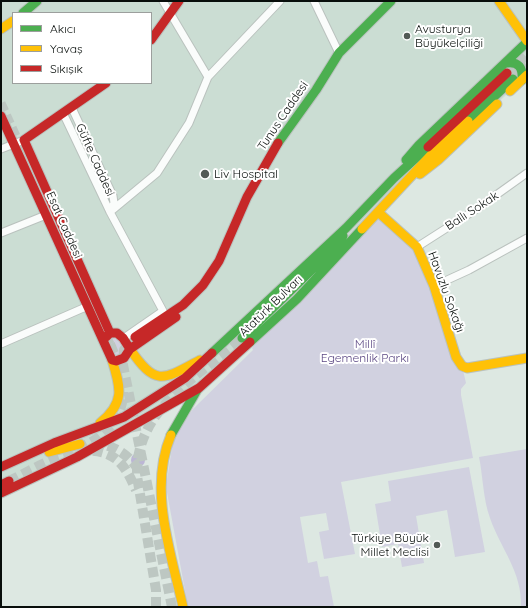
<!DOCTYPE html>
<meta charset="utf-8">
<style>
body{margin:0}
#map{position:relative;width:528px;height:608px;overflow:hidden;background:#dde8e2;font-family:Quicksand,sans-serif}
canvas{display:block}
.frame{position:absolute;inset:0;border:2px solid #080e0b;pointer-events:none}
.legend{position:absolute;left:12px;top:12px;width:140px;height:72px;box-sizing:border-box;background:#fff;border:1px solid #9c9f9d;margin:0;padding:5px 7px;list-style:none;font-size:12px;color:#080e0b}
.legend li{display:flex;align-items:center;gap:8px;height:20px}
.legend b{width:20px;border:1px solid #9c9f9d}
</style>
<div id="map">
<canvas width="528" height="608"></canvas>
<div class="frame"></div>
<ul class="legend">
<li><b style="height:5px;background:#4caf50"></b>Akıcı</li>
<li><b style="height:5px;background:#ffc107"></b>Yavaş</li>
<li><b style="height:5px;background:#c62828"></b>Sıkışık</li>
</ul>
</div>
<script>
const ctx = document.querySelector('canvas').getContext('2d');
ctx.lineJoin = 'round';
function fill(path, color) { ctx.fillStyle = color; ctx.fill(path, 'evenodd'); }
function strokePath(path, color, width, dash) { ctx.strokeStyle = color; ctx.lineWidth = width; ctx.lineCap = dash ? 'butt' : 'round'; ctx.setLineDash(dash || []); ctx.stroke(path); }
function write(font, color, halo, rows, align = 'center') {
  ctx.font = font + ' Quicksand,sans-serif'; ctx.lineWidth = 4; ctx.setLineDash([]); ctx.textBaseline = 'middle'; ctx.strokeStyle = halo; ctx.fillStyle = color; for (const [text, x, y, turn = 0] of rows) {
    ctx.save(); ctx.translate(x, y); ctx.rotate((+turn || 0) * Math.PI / 180); ctx.textAlign = isNaN(turn) ? turn : align; if (halo) ctx.strokeText(text, 0, 0); ctx.fillText(text, 0, 0); ctx.restore();
  }
}
fill(new Path2D(`
 M 1,1 L 527,1 L 527,75 L 438,160 L 415,176 L 353,240 L 199,388 L 1,493 ZM 13,13 L 151,13 L 151,83 L 13,83 Z`), '#cbddd3');
fill(new Path2D(`
 M 378,212 L 417,247 L 462,366 L 466,383 L 461,389 L 461,395 L 473,458 L 341,482 L 355,554 L 324,559 L 319,532 L 329,530 L 326,513 L 300,517 L 308,563 L 317,561 L 320,577 L 328,576 L 334,607 L 188,607 L 166,487 L 172,447 L 176,433 L 193,409 L 253,350 L 252,348 L 261,338 L 259,334 Z
 M 115,332 L 130,349 L 116,361 L 105,341 Z
 M 527,449 L 527,607 L 521,607 C 522,571 501,550 490,518 C 483,499 483,476 479,457 Z
 M 469,467 L 485,552 L 455,557 L 447,510 L 416,516 L 424,563 L 402,567 L 398,544 L 382,547 L 375,504 L 391,501 L 388,481 Z`), '#d1d1e0');
fill(new Path2D(`
 M131 460a7 7 0 1 1 14 0a7 7 0 1 1-14 0Z`), '#bcb6d5');
strokePath(new Path2D(`
 M 1,103 L 110,344`), '#bdc7c2', 9, [9, 4.5]);
strokePath(new Path2D(`
 M 507,73 L 527,54
 M 513,79 L 527,65
 M 135,337 L 124,350 L 123,365 L 172,607
 M 110,344 L 119,366
 M 93,443 C 112,444 128,454 138,469
 M 78,449 C 102,438 123,421 123,392
 M 9,481 C 39,467 84,436 116,459 C 126,467 131,479 136,490
 M 156,607 L 156,590 L 137,476 C 135,409 197,378 242,338`), '#bdc7c2', 10, [10, 5]);
const street = new Path2D(`
 M 163,1 L 208,77
 M 314,1 L 339,53
 M 72,108 L 113,196 L 114,203 L 111,210
 M 63,113 L 110,212 L 163,311 L 124,338
 M 1,149 L 24,140
 M 110,212 L 157,173 L 189,123 L 208,77 L 280,1
 M 1,233 L 46,215
 M 417,247 L 478,208 L 527,173
 M 434,286 L 469,270 L 527,238
 M 1,344 L 88,306`);
const fast = new Path2D(`
 M 23,13 L 37,1
 M 506,63 C 519,61 523,68 522,80
 M 468,121 L 513,79
 M 278,143 L 316,90 L 339,53 L 391,1
 M 406,160 L 419,145 L 527,42
 M 242,338 L 335,247 L 343,236
 M 250,342 L 297,299 L 362,229
 M 212,353 L 346,228 L 394,178 L 428,147
 M 171,435 L 197,390`);
const slow = new Path2D(`
 M 499,1 L 527,41
 M 1,29 L 13,21
 M 510,91 L 527,75
 M 420,174 L 438,160 L 497,104
 M 378,212 L 417,247 L 434,286 L 456,357 L 462,366 L 467,368 L 527,358
 M 362,229 L 430,156 L 468,121
 M 130,349 C 156,387 163,380 200,360
 M 100,423 C 125,403 121,388 112,360
 M 171,435 C 148,489 171,553 183,607
 M 49,452 L 80,444`);
const jam = new Path2D(`
 M 151,40 L 179,1
 M 106,83 L 24,140 L 110,333
 M 1,116 L 112,360 L 116,361 L 124,358 L 130,349 L 176,317
 M 428,147 L 507,73
 M 106,337 L 110,333 L 117,333 L 123,338 L 130,349
 M 135,337 L 183,305 L 203,285 L 219,261 L 247,197 L 278,143
 M 1,467 L 54,443 L 124,417 L 185,378 L 212,353
 M 1,485 L 9,481
 M 1,493 L 77,457 L 199,388 L 250,342`);
strokePath(street, '#bac2be', 9);
strokePath(fast, '#bac2be', 11);
strokePath(slow, '#bac2be', 11);
strokePath(jam, '#bac2be', 11);
strokePath(street, '#fafcfb', 7);
strokePath(fast, '#4caf50', 9);
strokePath(slow, '#ffc107', 9);
strokePath(jam, '#c62828', 9);
for (const [x, y, r, color] of [
 [407,36,4,"#535a56"],
 [205,174,5,"#535a56"],
 [437,545,4,"#535a56"]
]) { const dot = new Path2D(); dot.arc(x, y, r, 0, 2 * Math.PI); ctx.fillStyle = color; ctx.fill(dot); strokePath(dot, '#fff', 1.5); }
write('12px', '#080e0b', '#fff', [
 ["Avusturya",415,29],
 ["Büyükelçiliği",415,43],
 ["Liv Hospital",214,174],
 ["Türkiye Büyük",429,538,"right"],
 ["Millet Meclisi",429,552,"right"]
], 'left');
write('12px', '#080e0b', '#fff', [
 ["Tunus Caddesi",283,116,-56],
 ["Güfte Caddesi",95,160,66],
 ["Ballı Sokak",472,211,-33],
 ["Esat Caddesi",64,225,66],
 ["Havuzlu Sokağı",446,292,70],
 ["Atatürk Bulvarı",271,306,-44]
]);
write('12px', '#5c4884', '#fff', [
 ["Millî",365,344],
 ["Egemenlik Parkı",365,358]
]);
</script>
